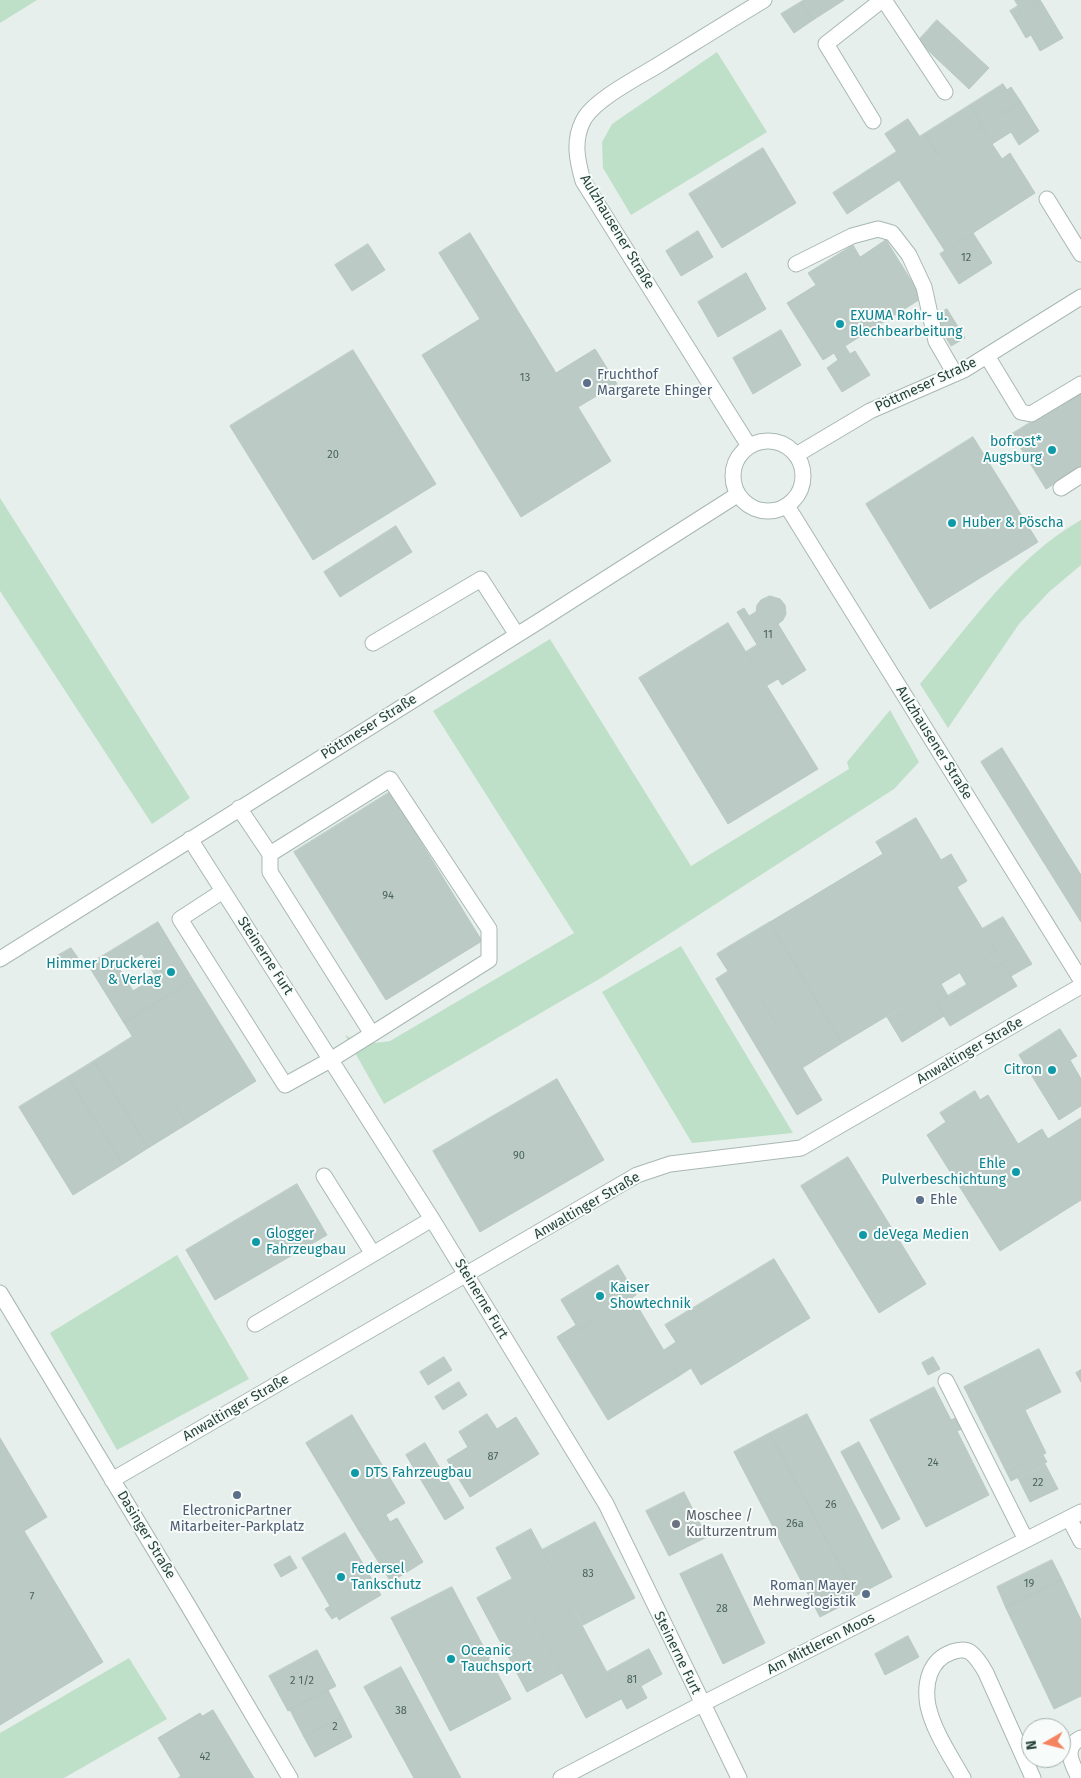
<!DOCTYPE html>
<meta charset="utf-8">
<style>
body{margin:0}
#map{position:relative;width:1081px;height:1778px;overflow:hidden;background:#e6efeb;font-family:"Fira Sans",sans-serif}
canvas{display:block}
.north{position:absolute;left:1021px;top:1718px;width:50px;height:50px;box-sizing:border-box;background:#f7fbf9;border:1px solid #a3b1ad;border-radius:50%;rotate:262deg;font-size:14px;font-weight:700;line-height:20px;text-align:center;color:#24423a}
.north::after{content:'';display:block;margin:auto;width:18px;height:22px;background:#f4845f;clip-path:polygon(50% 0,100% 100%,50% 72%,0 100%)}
</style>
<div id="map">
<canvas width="1081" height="1778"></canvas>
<div class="north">N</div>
</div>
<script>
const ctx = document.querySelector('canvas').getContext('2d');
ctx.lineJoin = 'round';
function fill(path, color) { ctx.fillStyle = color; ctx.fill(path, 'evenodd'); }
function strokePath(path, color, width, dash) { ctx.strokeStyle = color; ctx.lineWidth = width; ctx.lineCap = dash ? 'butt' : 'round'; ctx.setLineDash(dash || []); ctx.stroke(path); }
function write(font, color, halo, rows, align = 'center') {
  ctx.font = font + ' "Fira Sans",sans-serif'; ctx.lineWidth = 4; ctx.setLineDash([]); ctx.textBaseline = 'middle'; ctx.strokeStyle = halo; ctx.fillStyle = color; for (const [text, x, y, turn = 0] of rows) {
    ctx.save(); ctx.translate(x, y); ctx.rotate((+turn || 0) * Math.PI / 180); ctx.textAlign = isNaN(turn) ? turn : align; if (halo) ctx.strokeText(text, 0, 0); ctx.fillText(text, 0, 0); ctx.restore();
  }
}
fill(new Path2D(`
 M 0,0 L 37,0 L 0,23 Z
 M 717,52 L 767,132 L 631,215 L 603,168 L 602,142 L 612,124 Z
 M 0,498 L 190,798 L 152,824 L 0,591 Z
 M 1081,520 L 1081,565 L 1049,592 L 1019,624 L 948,728 L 920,684 C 969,626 1014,558 1081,520 Z
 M 550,639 L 691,866 L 849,769 L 847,762 L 890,710 L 919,762 L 894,789 L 601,978 L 384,1104 L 345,1035 C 361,1044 372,1044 390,1041 L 574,933 L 433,711 Z
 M 681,946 L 793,1133 L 692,1143 L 602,992 Z
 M 177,1255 L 249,1379 L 117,1450 L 50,1333 Z
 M 129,1658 L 167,1719 L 64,1778 L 0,1778 L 0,1733 Z`), '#bfe0c8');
const building = new Path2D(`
 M 804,0 L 844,0 L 813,20 L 801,2 Z
 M 1015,0 L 1040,0 L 1042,3 L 1023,14 Z
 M 801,2 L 813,20 L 794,33 L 781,14 Z
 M 1042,3 L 1063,38 L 1040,51 L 1031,35 L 1026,38 L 1015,19 Z
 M 1018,6 L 1023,14 L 1015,19 L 1010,11 Z
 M 937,20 L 989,68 L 969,89 L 918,41 Z
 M 1003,84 L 1007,90 L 1011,87 L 1021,102 L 983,126 L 970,105 Z
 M 1021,102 L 1039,131 L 1019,145 L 1011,132 L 992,144 L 981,127 Z
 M 970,105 L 983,126 L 938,155 L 924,134 Z
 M 908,119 L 920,137 L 897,152 L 885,134 Z
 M 981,127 L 1002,159 L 1010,153 L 1035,193 L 945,251 L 899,180 Z
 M 924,134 L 938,155 L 847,214 L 833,193 Z
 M 763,148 L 796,203 L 722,248 L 689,194 Z
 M 698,231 L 713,257 L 681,276 L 666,251 Z
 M 470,233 L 556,373 L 595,349 L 617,384 L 578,407 L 611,461 L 521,517 L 422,355 L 480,319 L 439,253 Z
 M 973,233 L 992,263 L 959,284 L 940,254 Z
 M 886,240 L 922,298 L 845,346 L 850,354 L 855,351 L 870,375 L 842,392 L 827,368 L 838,360 L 834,353 L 823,360 L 787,303 L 816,285 L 808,273 L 853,245 L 860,257 Z
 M 368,244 L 385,270 L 352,291 L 335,265 Z
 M 746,273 L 766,309 L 718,337 L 698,302 Z
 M 947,309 L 965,338 L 951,346 L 934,317 Z
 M 781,330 L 801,365 L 753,394 L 733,358 Z
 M 353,350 L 436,484 L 313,560 L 230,426 Z
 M 1081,391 L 1081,467 L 1046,489 L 1012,434 Z
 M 973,437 L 1038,542 L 930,609 L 866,504 Z
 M 396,526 L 412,552 L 340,597 L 324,572 Z
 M 770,596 L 780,599 L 785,605 L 786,614 L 783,620 L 778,624 L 806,670 L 782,685 L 737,612 L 744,608 L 749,616 L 756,612 L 757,605 L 761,600 Z
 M 728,623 L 818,769 L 728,824 L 639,678 Z
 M 757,645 L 778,679 L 766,686 L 746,652 Z
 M 1002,748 L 1081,875 L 1081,922 L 981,762 Z
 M 390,792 L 482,941 L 386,1000 L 294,852 Z
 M 916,818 L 941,860 L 951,854 L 967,881 L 957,887 L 996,951 L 842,1043 L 770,922 L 883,854 L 876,842 Z
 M 1003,917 L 1032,964 L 1011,976 L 1003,963 L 967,985 L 960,973 L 996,951 L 982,929 Z
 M 158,922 L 193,980 L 124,1023 L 88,965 ZM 142,954 L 156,977 L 133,991 L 119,968 Z
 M 770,922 L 842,1043 L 802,1068 L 730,946 Z
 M 730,946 L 740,964 L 728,971 L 717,954 Z
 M 71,948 L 78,958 L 63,967 L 57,956 Z
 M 1003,963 L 1017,986 L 950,1026 L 936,1003 Z
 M 740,964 L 822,1100 L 797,1115 L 716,979 Z
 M 193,980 L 256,1081 L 187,1124 L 124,1023 Z
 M 941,984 L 948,996 L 936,1003 L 944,1016 L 902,1042 L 887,1017 Z
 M 1060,1029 L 1077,1056 L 1070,1060 L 1081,1079 L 1081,1106 L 1059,1120 L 1019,1055 Z
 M 132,1037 L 187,1124 L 148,1148 L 94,1061 Z
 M 94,1061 L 148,1148 L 123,1164 L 68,1077 Z
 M 68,1077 L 123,1164 L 73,1195 L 19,1107 Z
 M 557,1079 L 604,1160 L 480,1232 L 433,1151 Z
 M 975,1091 L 980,1100 L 988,1095 L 1018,1144 L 1042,1129 L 1048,1139 L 1081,1118 L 1081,1200 L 1000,1251 L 927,1135 L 946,1122 L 940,1113 Z
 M 848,1157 L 926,1284 L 879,1313 L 801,1186 Z
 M 297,1184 L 327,1235 L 215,1300 L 186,1250 Z
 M 774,1259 L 810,1318 L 701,1385 L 691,1368 L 679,1376 L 664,1350 L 676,1342 L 665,1325 Z
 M 618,1265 L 636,1295 L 579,1330 L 561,1300 Z
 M 632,1297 L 679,1376 L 608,1420 L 557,1337 L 576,1325 L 579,1330 Z
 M 1039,1349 L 1061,1392 L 1025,1410 L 1046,1453 L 1007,1473 L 964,1387 Z
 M 444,1357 L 452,1370 L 428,1385 L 420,1372 Z
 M 933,1357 L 940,1369 L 928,1375 L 922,1363 Z
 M 1081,1370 L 1081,1382 L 1076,1373 Z
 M 459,1382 L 467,1395 L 443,1410 L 435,1397 Z
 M 934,1387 L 951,1420 L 960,1416 L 966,1427 L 957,1431 L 989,1495 L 926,1527 L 870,1420 Z
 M 487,1414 L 497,1429 L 516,1417 L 539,1454 L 470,1497 L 447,1460 L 468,1447 L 459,1432 Z
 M 807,1414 L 892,1577 L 869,1589 L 870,1592 L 862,1596 L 861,1593 L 856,1596 L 770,1433 Z
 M 352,1415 L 405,1503 L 359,1531 L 306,1443 Z
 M 770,1433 L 856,1596 L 842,1603 L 843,1605 L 820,1617 L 734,1452 Z
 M 0,1438 L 47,1517 L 24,1531 L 103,1662 L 0,1725 Z
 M 859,1442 L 900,1519 L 882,1529 L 841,1452 Z
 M 425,1443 L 464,1508 L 445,1520 L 406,1455 Z
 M 1043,1455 L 1047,1462 L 1011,1481 L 1007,1473 Z
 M 1045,1464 L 1058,1489 L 1030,1502 L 1018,1478 Z
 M 684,1492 L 707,1537 L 669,1556 L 646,1511 Z
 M 386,1515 L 390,1522 L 397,1518 L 423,1562 L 391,1582 L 359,1531 Z
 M 595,1522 L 635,1598 L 583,1625 L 542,1550 Z
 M 531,1529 L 621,1699 L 586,1718 L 496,1548 Z
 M 345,1533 L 381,1595 L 339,1620 L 337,1616 L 332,1619 L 325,1609 L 330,1606 L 302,1558 Z
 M 722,1554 L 765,1643 L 723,1664 L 680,1574 Z
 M 290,1556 L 297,1568 L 281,1577 L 274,1565 Z
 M 1052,1560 L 1062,1580 L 1006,1608 L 997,1587 Z
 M 512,1579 L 562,1673 L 527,1692 L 477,1598 Z
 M 1062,1580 L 1081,1620 L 1081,1696 L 1054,1709 L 1006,1608 Z
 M 452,1587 L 511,1699 L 450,1731 L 391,1618 Z
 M 908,1636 L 919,1657 L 885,1675 L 875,1654 Z
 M 649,1649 L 662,1674 L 641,1686 L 647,1698 L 627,1709 L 607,1672 Z
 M 317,1650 L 336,1686 L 288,1711 L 269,1676 Z
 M 401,1667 L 461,1778 L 414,1778 L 397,1747 L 364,1687 Z
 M 328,1690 L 342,1717 L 304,1737 L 290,1710 Z
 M 213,1710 L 254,1778 L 178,1778 L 181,1776 L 158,1738 L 200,1713 L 202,1716 Z
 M 342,1717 L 352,1737 L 315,1757 L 304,1737 Z`);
fill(building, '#bbcac4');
strokePath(building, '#b8c9c2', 1);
const minor = new Path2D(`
 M 884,0 L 945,92
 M 873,121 L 826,44 L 882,0
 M 1047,199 L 1081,254
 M 796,264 L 852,236 L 878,229 L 892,233 L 909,255 L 924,287 L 936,341 L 955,374
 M 987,356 L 1021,412 L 1031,414 L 1081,384
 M733 476a35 35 0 1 1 70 0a35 35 0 1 1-70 0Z
 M 749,446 L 583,181 C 577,160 573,141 583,121 C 593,100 639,77 660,64 C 694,43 729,21 764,0
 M 796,455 L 870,411 L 964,370 L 1081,297
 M 1061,488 L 1081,475
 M 787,506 L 1081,980
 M 373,643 L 481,579 L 517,635
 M 239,808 L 270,854 L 270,872 L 372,1034 L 489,960 L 489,929 L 390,779 L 270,854
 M 190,839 L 432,1219 L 606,1504 L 739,1778
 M 223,891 L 180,919 L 285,1085 L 332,1059 L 372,1034
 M 0,959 L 541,620 L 737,495
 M 324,1176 L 373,1254
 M 0,1293 L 189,1607 L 290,1778
 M 255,1324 L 432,1219
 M 946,1381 L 1026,1540
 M 112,1480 L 637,1175 L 670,1164 L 801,1148 L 1081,986
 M 1069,1518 L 1081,1541
 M 561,1778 L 702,1704 L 1081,1512
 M 963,1778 C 950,1755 934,1732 928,1706 C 924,1684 929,1660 952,1652 C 957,1650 965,1649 970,1652 C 978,1658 982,1666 986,1673 L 1033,1778
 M 1079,1778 C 1072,1763 1062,1748 1081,1738`);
strokePath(minor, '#a8b8b2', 17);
strokePath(minor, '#fff', 15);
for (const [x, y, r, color] of [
 [840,324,5,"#0f9aa8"],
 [587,383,5,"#5c6f8a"],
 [1052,450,5,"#0f9aa8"],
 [952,523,5,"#0f9aa8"],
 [171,972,5,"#0f9aa8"],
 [1052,1070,5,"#0f9aa8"],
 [1016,1172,5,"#0f9aa8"],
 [920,1200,5,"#5c6f8a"],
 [863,1235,5,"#0f9aa8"],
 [256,1242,5,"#0f9aa8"],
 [600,1296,5,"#0f9aa8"],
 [355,1473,5,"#0f9aa8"],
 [237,1495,5,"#5c6f8a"],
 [676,1524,5,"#6b7280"],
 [341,1577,5,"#0f9aa8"],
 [866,1594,5,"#5c6f8a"],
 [451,1659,5,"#0f9aa8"]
]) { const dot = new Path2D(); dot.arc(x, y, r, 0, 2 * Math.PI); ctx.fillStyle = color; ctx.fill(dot); strokePath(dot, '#f7fbf9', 2); }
write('11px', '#4a645c', null, [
 ["12",966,258],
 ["13",525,378],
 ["20",333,455],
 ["11",768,635],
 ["94",388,896],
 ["90",519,1156],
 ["87",493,1457],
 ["24",933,1463],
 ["22",1038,1483],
 ["26",831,1505],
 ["26a",795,1524],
 ["83",588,1574],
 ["19",1029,1584],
 ["7",32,1597],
 ["28",722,1609],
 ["81",632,1680],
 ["2 1/2",302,1681],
 ["38",401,1711],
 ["2",335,1727],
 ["42",205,1757]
]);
write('14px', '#24423a', '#f7fbf9', [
 ["Aulzhausener Straße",617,232,59],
 ["Pöttmeser Straße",926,385,-25],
 ["Pöttmeser Straße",369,727,-32],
 ["Aulzhausener Straße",934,743,58],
 ["Steinerne Furt",265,956,57],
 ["Anwaltinger Straße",970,1051,-30],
 ["Anwaltinger Straße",587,1206,-30],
 ["Steinerne Furt",481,1299,59],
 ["Anwaltinger Straße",236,1408,-30],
 ["Dasinger Straße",146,1535,59],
 ["Am Mittleren Moos",821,1644,-27],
 ["Steinerne Furt",677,1653,64]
]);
write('14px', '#0d838f', '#f7fbf9', [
 ["EXUMA Rohr- u.",850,316],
 ["Blechbearbeitung",850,332],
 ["bofrost*",1042,442,"right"],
 ["Augsburg",1042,458,"right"],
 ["Huber & Pöscha",962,523],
 ["Himmer Druckerei",161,964,"right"],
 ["& Verlag",161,980,"right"],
 ["Citron",1042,1070,"right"],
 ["Ehle",1006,1164,"right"],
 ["Pulverbeschichtung",1006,1180,"right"],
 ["Glogger",266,1234],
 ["Fahrzeugbau",266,1250],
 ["deVega Medien",873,1235],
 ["Kaiser",610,1288],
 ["Showtechnik",610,1304],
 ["DTS Fahrzeugbau",365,1473],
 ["Federsel",351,1569],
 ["Tankschutz",351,1585],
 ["Oceanic",461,1651],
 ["Tauchsport",461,1667]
], 'left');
write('14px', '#4e5e75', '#f7fbf9', [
 ["Fruchthof",597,375],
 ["Margarete Ehinger",597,391],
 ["Ehle",930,1200],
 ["ElectronicPartner",237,1511,"center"],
 ["Mitarbeiter-Parkplatz",237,1527,"center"],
 ["Roman Mayer",856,1586,"right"],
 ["Mehrweglogistik",856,1602,"right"]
], 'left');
write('14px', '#5b616d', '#f7fbf9', [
 ["Moschee /",686,1516],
 ["Kulturzentrum",686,1532]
], 'left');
</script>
